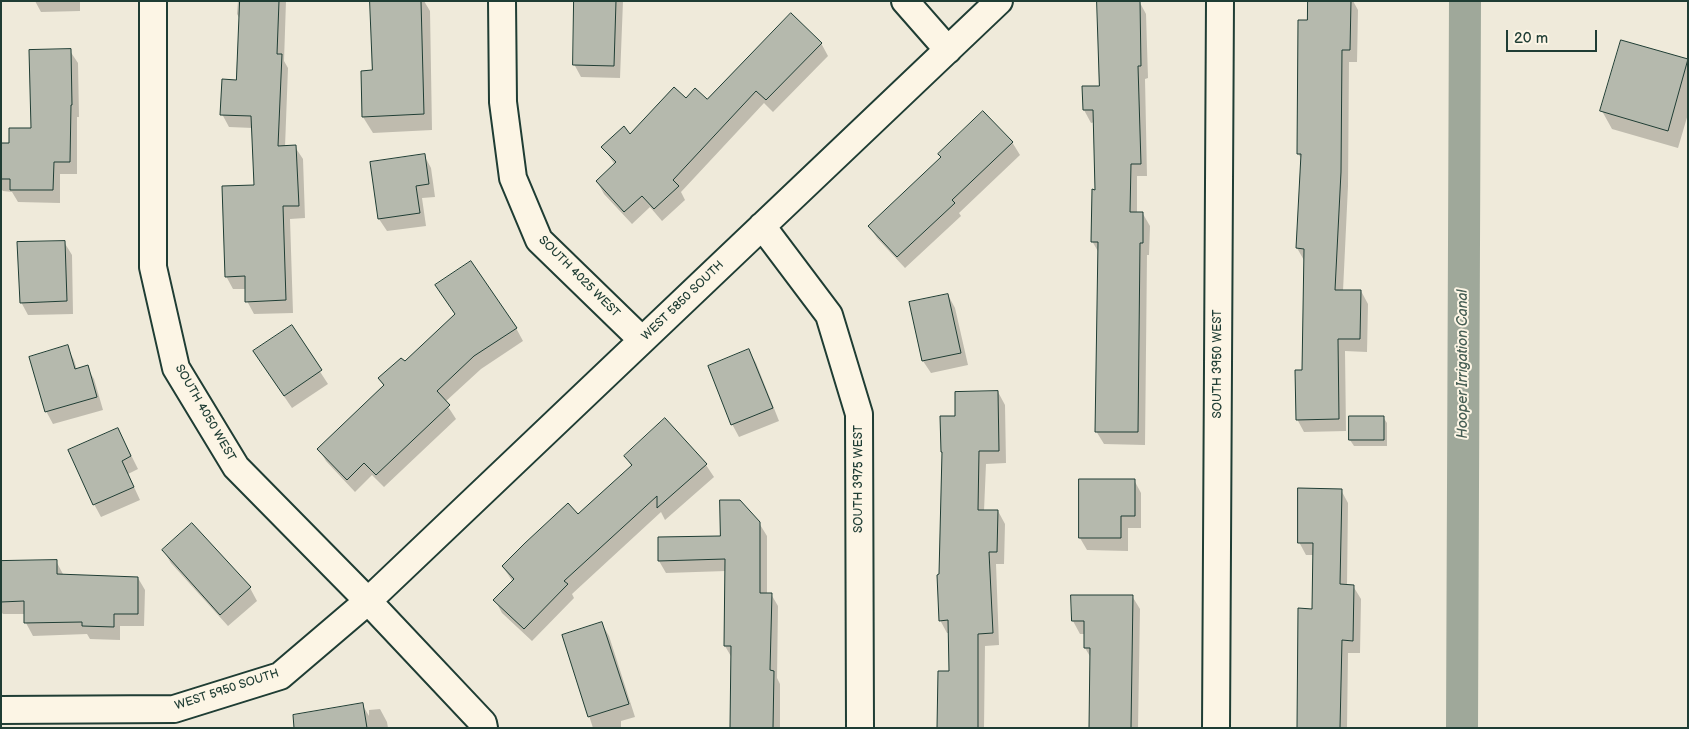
<!DOCTYPE html>
<style>
body{margin:0}
#map{position:relative;width:1689px;height:729px;overflow:hidden;background:#efeada;font-family:"Balsamiq Sans",sans-serif}
canvas{display:block}
.frame{position:absolute;inset:0;border:2px solid #1f3d34;pointer-events:none}
.scale{position:absolute;left:1506px;top:30px;width:91px;height:22px;box-sizing:border-box;border:2px solid #1f3d34;border-top:0;padding-left:6px;font-size:15px;line-height:18px;white-space:nowrap;color:#1f3d34;-webkit-text-stroke:4px #fcf5e5;paint-order:stroke}
</style>
<div id="map">
<canvas width="1689" height="729"></canvas>
<div class="frame"></div>
<div class="scale">20 m</div>
</div>
<script>
const ctx = document.querySelector('canvas').getContext('2d');
ctx.lineJoin = 'round';
function fill(path, color) { ctx.fillStyle = color; ctx.fill(path, 'evenodd'); }
function strokePath(path, color, width, dash) { ctx.strokeStyle = color; ctx.lineWidth = width; ctx.lineCap = dash ? 'butt' : 'round'; ctx.setLineDash(dash || []); ctx.stroke(path); }
function write(font, color, halo, rows, align = 'center') {
  ctx.font = font + ' "Balsamiq Sans",sans-serif'; ctx.lineWidth = 4; ctx.setLineDash([]); ctx.textBaseline = 'middle'; ctx.strokeStyle = halo; ctx.fillStyle = color; for (const [text, x, y, turn = 0] of rows) {
    ctx.save(); ctx.translate(x, y); ctx.rotate((+turn || 0) * Math.PI / 180); ctx.textAlign = isNaN(turn) ? turn : align; if (halo) ctx.strokeText(text, 0, 0); ctx.fillText(text, 0, 0); ctx.restore();
  }
}
fill(new Path2D(`
 M 35,1 L 80,1 L 80,11 L 41,12 Z
 M 238,1 L 286,1 L 284,61 L 288,68 L 285,147 L 295,147 L 303,159 L 305,218 L 290,219 L 293,313 L 254,314 L 247,301 L 246,289 L 233,289 L 226,276 L 256,186 L 253,128 L 229,127 L 222,114 L 237,81 L 240,19 L 237,14 Z
 M 371,1 L 424,1 L 430,11 L 432,130 L 373,133 L 363,117 L 362,72 L 373,72 Z
 M 576,1 L 623,1 L 620,78 L 581,77 L 574,64 Z
 M 1139,1 L 1146,14 L 1148,78 L 1145,79 L 1147,176 L 1137,176 L 1137,213 L 1143,214 L 1150,226 L 1149,255 L 1147,255 L 1145,445 L 1104,444 L 1096,431 L 1099,253 L 1092,241 L 1096,191 L 1095,122 L 1091,123 L 1084,110 L 1101,87 Z
 M 1309,1 L 1353,1 L 1358,10 L 1357,62 L 1349,62 L 1348,186 L 1343,291 L 1361,291 L 1368,304 L 1367,352 L 1345,351 L 1346,431 L 1304,432 L 1297,419 L 1303,371 L 1305,262 L 1297,248 L 1302,159 L 1298,154 Z
 M 821,43 L 828,56 L 773,112 L 764,103 L 681,192 L 685,200 L 662,221 L 650,207 L 632,224 L 604,194 L 597,181 L 615,165 L 603,147 L 630,136 L 686,99 L 707,100 Z
 M 70,51 L 78,63 L 79,117 L 77,117 L 77,174 L 60,174 L 60,203 L 18,202 L 12,192 L 3,191 L 1,189 L 1,144 L 11,144 L 32,129 Z
 M 1687,61 L 1688,114 L 1678,148 L 1612,129 L 1602,111 Z
 M 1012,142 L 1020,155 L 959,213 L 961,216 L 905,268 L 877,238 L 869,226 L 941,158 L 939,154 Z
 M 424,155 L 431,168 L 435,197 L 422,198 L 426,226 L 387,231 L 379,219 Z
 M 64,242 L 72,255 L 73,314 L 28,315 L 21,302 Z
 M 436,285 L 516,328 L 523,341 L 481,369 L 445,402 L 456,419 L 384,487 L 372,475 L 355,492 L 326,461 L 319,449 L 384,387 L 380,379 L 405,363 L 456,315 Z
 M 948,295 L 955,308 L 968,365 L 931,373 L 923,361 L 911,303 Z
 M 291,327 L 328,384 L 292,408 L 262,364 Z
 M 67,347 L 74,360 L 77,370 L 87,367 L 94,379 L 103,410 L 53,424 L 46,411 Z
 M 749,351 L 756,363 L 779,421 L 739,437 L 732,424 Z
 M 998,392 L 1005,405 L 1006,463 L 986,464 L 984,511 L 998,511 L 1005,524 L 1004,564 L 996,564 L 999,645 L 985,646 L 984,728 L 939,728 L 950,672 L 949,633 L 947,633 L 940,620 L 940,576 L 957,417 Z
 M 1350,417 L 1383,417 L 1387,423 L 1387,446 L 1354,446 L 1350,440 Z
 M 118,429 L 138,469 L 128,474 L 140,500 L 101,517 L 94,504 Z
 M 625,456 L 706,465 L 714,477 L 665,520 L 661,512 L 572,594 L 574,598 L 532,641 L 502,613 L 495,600 L 513,582 L 503,567 L 577,516 L 632,467 Z
 M 1134,480 L 1141,493 L 1141,528 L 1128,528 L 1128,551 L 1087,550 L 1080,538 Z
 M 1341,490 L 1348,503 L 1347,586 L 1353,586 L 1361,599 L 1360,653 L 1348,653 L 1347,728 L 1298,728 L 1313,610 L 1314,555 L 1306,555 L 1299,542 Z
 M 759,523 L 767,536 L 767,594 L 771,594 L 778,606 L 777,678 L 780,684 L 780,728 L 731,728 L 732,658 L 725,646 L 726,571 L 666,573 L 659,561 L 659,538 L 721,537 Z
 M 163,550 L 250,588 L 257,601 L 228,626 L 171,563 Z
 M 56,561 L 64,576 L 138,578 L 145,590 L 144,626 L 120,626 L 120,640 L 90,639 L 87,634 L 33,636 L 26,623 L 25,614 L 3,614 L 1,612 L 1,562 Z
 M 1132,596 L 1140,609 L 1138,728 L 1090,728 L 1091,658 L 1085,648 L 1085,634 L 1080,634 L 1073,621 Z
 M 602,624 L 609,636 L 635,717 L 621,721 L 621,728 L 593,728 L 563,636 Z
 M 362,704 L 369,716 L 369,710 L 380,709 L 387,722 L 388,728 L 330,728 Z`), '#0003');
strokePath(new Path2D(`
 M 1462,728 L 1465,1`), '#9fa89a', 32);
const building = new Path2D(`
 M 240,1 L 279,1 L 277,54 L 282,54 L 278,146 L 296,145 L 299,206 L 283,206 L 286,300 L 245,302 L 245,276 L 225,277 L 222,186 L 254,185 L 251,116 L 220,115 L 222,79 L 236,80 Z
 M 370,1 L 421,1 L 424,114 L 362,117 L 361,71 L 372,70 Z
 M 574,1 L 616,1 L 614,66 L 573,65 Z
 M 1097,1 L 1140,1 L 1141,66 L 1138,66 L 1141,164 L 1131,164 L 1130,212 L 1143,212 L 1143,243 L 1140,243 L 1138,432 L 1095,432 L 1098,242 L 1091,242 L 1092,189 L 1095,190 L 1093,110 L 1083,110 L 1082,86 L 1099,86 Z
 M 1308,1 L 1351,1 L 1350,50 L 1342,50 L 1341,172 L 1335,290 L 1361,290 L 1360,339 L 1338,339 L 1339,419 L 1296,420 L 1295,370 L 1302,370 L 1304,249 L 1296,248 L 1301,154 L 1297,154 L 1298,20 L 1307,20 Z
 M 791,13 L 822,43 L 766,100 L 756,91 L 673,180 L 679,186 L 654,209 L 642,196 L 624,212 L 596,181 L 616,162 L 601,147 L 624,126 L 630,134 L 674,87 L 686,98 L 695,88 L 707,99 Z
 M 1621,40 L 1688,59 L 1668,131 L 1600,111 Z
 M 71,49 L 72,105 L 71,105 L 70,162 L 54,162 L 53,190 L 10,190 L 10,179 L 1,179 L 1,143 L 9,143 L 9,128 L 31,128 L 29,50 Z
 M 983,111 L 1013,142 L 952,200 L 955,203 L 897,257 L 868,226 L 941,157 L 938,154 Z
 M 425,154 L 429,184 L 416,186 L 420,213 L 378,219 L 370,162 Z
 M 65,241 L 67,301 L 20,303 L 17,242 Z
 M 471,261 L 517,328 L 474,356 L 437,391 L 450,405 L 376,475 L 364,463 L 347,480 L 317,449 L 384,385 L 378,378 L 401,358 L 405,361 L 455,314 L 435,285 Z
 M 948,294 L 961,353 L 922,361 L 909,302 Z
 M 292,325 L 322,370 L 284,396 L 253,351 Z
 M 68,345 L 75,369 L 88,365 L 97,397 L 45,412 L 29,357 Z
 M 749,349 L 773,408 L 731,425 L 708,366 Z
 M 998,391 L 999,451 L 979,451 L 978,510 L 998,510 L 997,552 L 989,552 L 993,633 L 978,634 L 978,728 L 937,728 L 938,671 L 949,671 L 948,620 L 939,621 L 937,575 L 939,574 L 942,452 L 941,452 L 940,416 L 955,416 L 955,392 Z
 M 1349,416 L 1384,416 L 1384,440 L 1349,440 Z
 M 665,418 L 707,464 L 657,508 L 657,496 L 564,581 L 568,584 L 524,629 L 493,600 L 514,579 L 502,566 L 525,543 L 568,503 L 578,514 L 632,465 L 624,456 Z
 M 118,428 L 131,456 L 122,461 L 134,487 L 93,505 L 68,450 Z
 M 1079,479 L 1135,479 L 1135,516 L 1121,516 L 1121,538 L 1079,538 Z
 M 1298,488 L 1342,489 L 1340,584 L 1354,585 L 1353,641 L 1342,640 L 1340,728 L 1297,728 L 1298,608 L 1312,609 L 1313,543 L 1298,543 Z
 M 720,500 L 740,500 L 760,522 L 760,593 L 772,593 L 770,670 L 774,671 L 773,728 L 730,728 L 731,646 L 724,646 L 725,559 L 658,561 L 658,537 L 720,536 Z
 M 192,523 L 251,587 L 220,615 L 162,550 Z
 M 57,560 L 57,574 L 138,577 L 138,614 L 114,614 L 114,627 L 82,626 L 82,622 L 24,623 L 24,601 L 1,602 L 1,561 Z
 M 1071,595 L 1133,595 L 1131,728 L 1089,728 L 1090,648 L 1084,648 L 1084,621 L 1072,621 Z
 M 602,622 L 629,704 L 588,717 L 562,635 Z
 M 363,703 L 367,728 L 294,728 L 293,715 Z`);
fill(building, '#b5b9ad');
strokePath(building, '#1f3d34', 1);
const street = new Path2D(`
 M 153,1 L 153,267 L 176,368 L 236,467 L 368,601 L 483,723 L 484,728
 M 502,1 L 503,102 L 513,178 L 539,240 L 642,340
 M 905,1 L 948,50
 M 762,226 L 829,315 L 859,414 L 860,728
 M 1,710 L 174,709 L 280,676 L 368,601 L 999,1
 M 1216,728 L 1220,1`);
strokePath(street, '#1f3d34', 30);
strokePath(street, '#fcf5e5', 26);
write('12px', '#1f3d34', '#fcf5e5', [
 ["SOUTH 4025 WEST",579,277,45],
 ["WEST 5850 SOUTH",683,301,-44],
 ["SOUTH 3950 WEST",1218,364,-90],
 ["SOUTH 4050 WEST",205,413,60],
 ["SOUTH 3975 WEST",859,479,-90],
 ["WEST 5950 SOUTH",227,690,-18]
]);
write('italic 14px', '#455d53', '#fcf5e5', [
 ["Hooper Irrigation Canal",1463,364,-90]
]);
</script>
